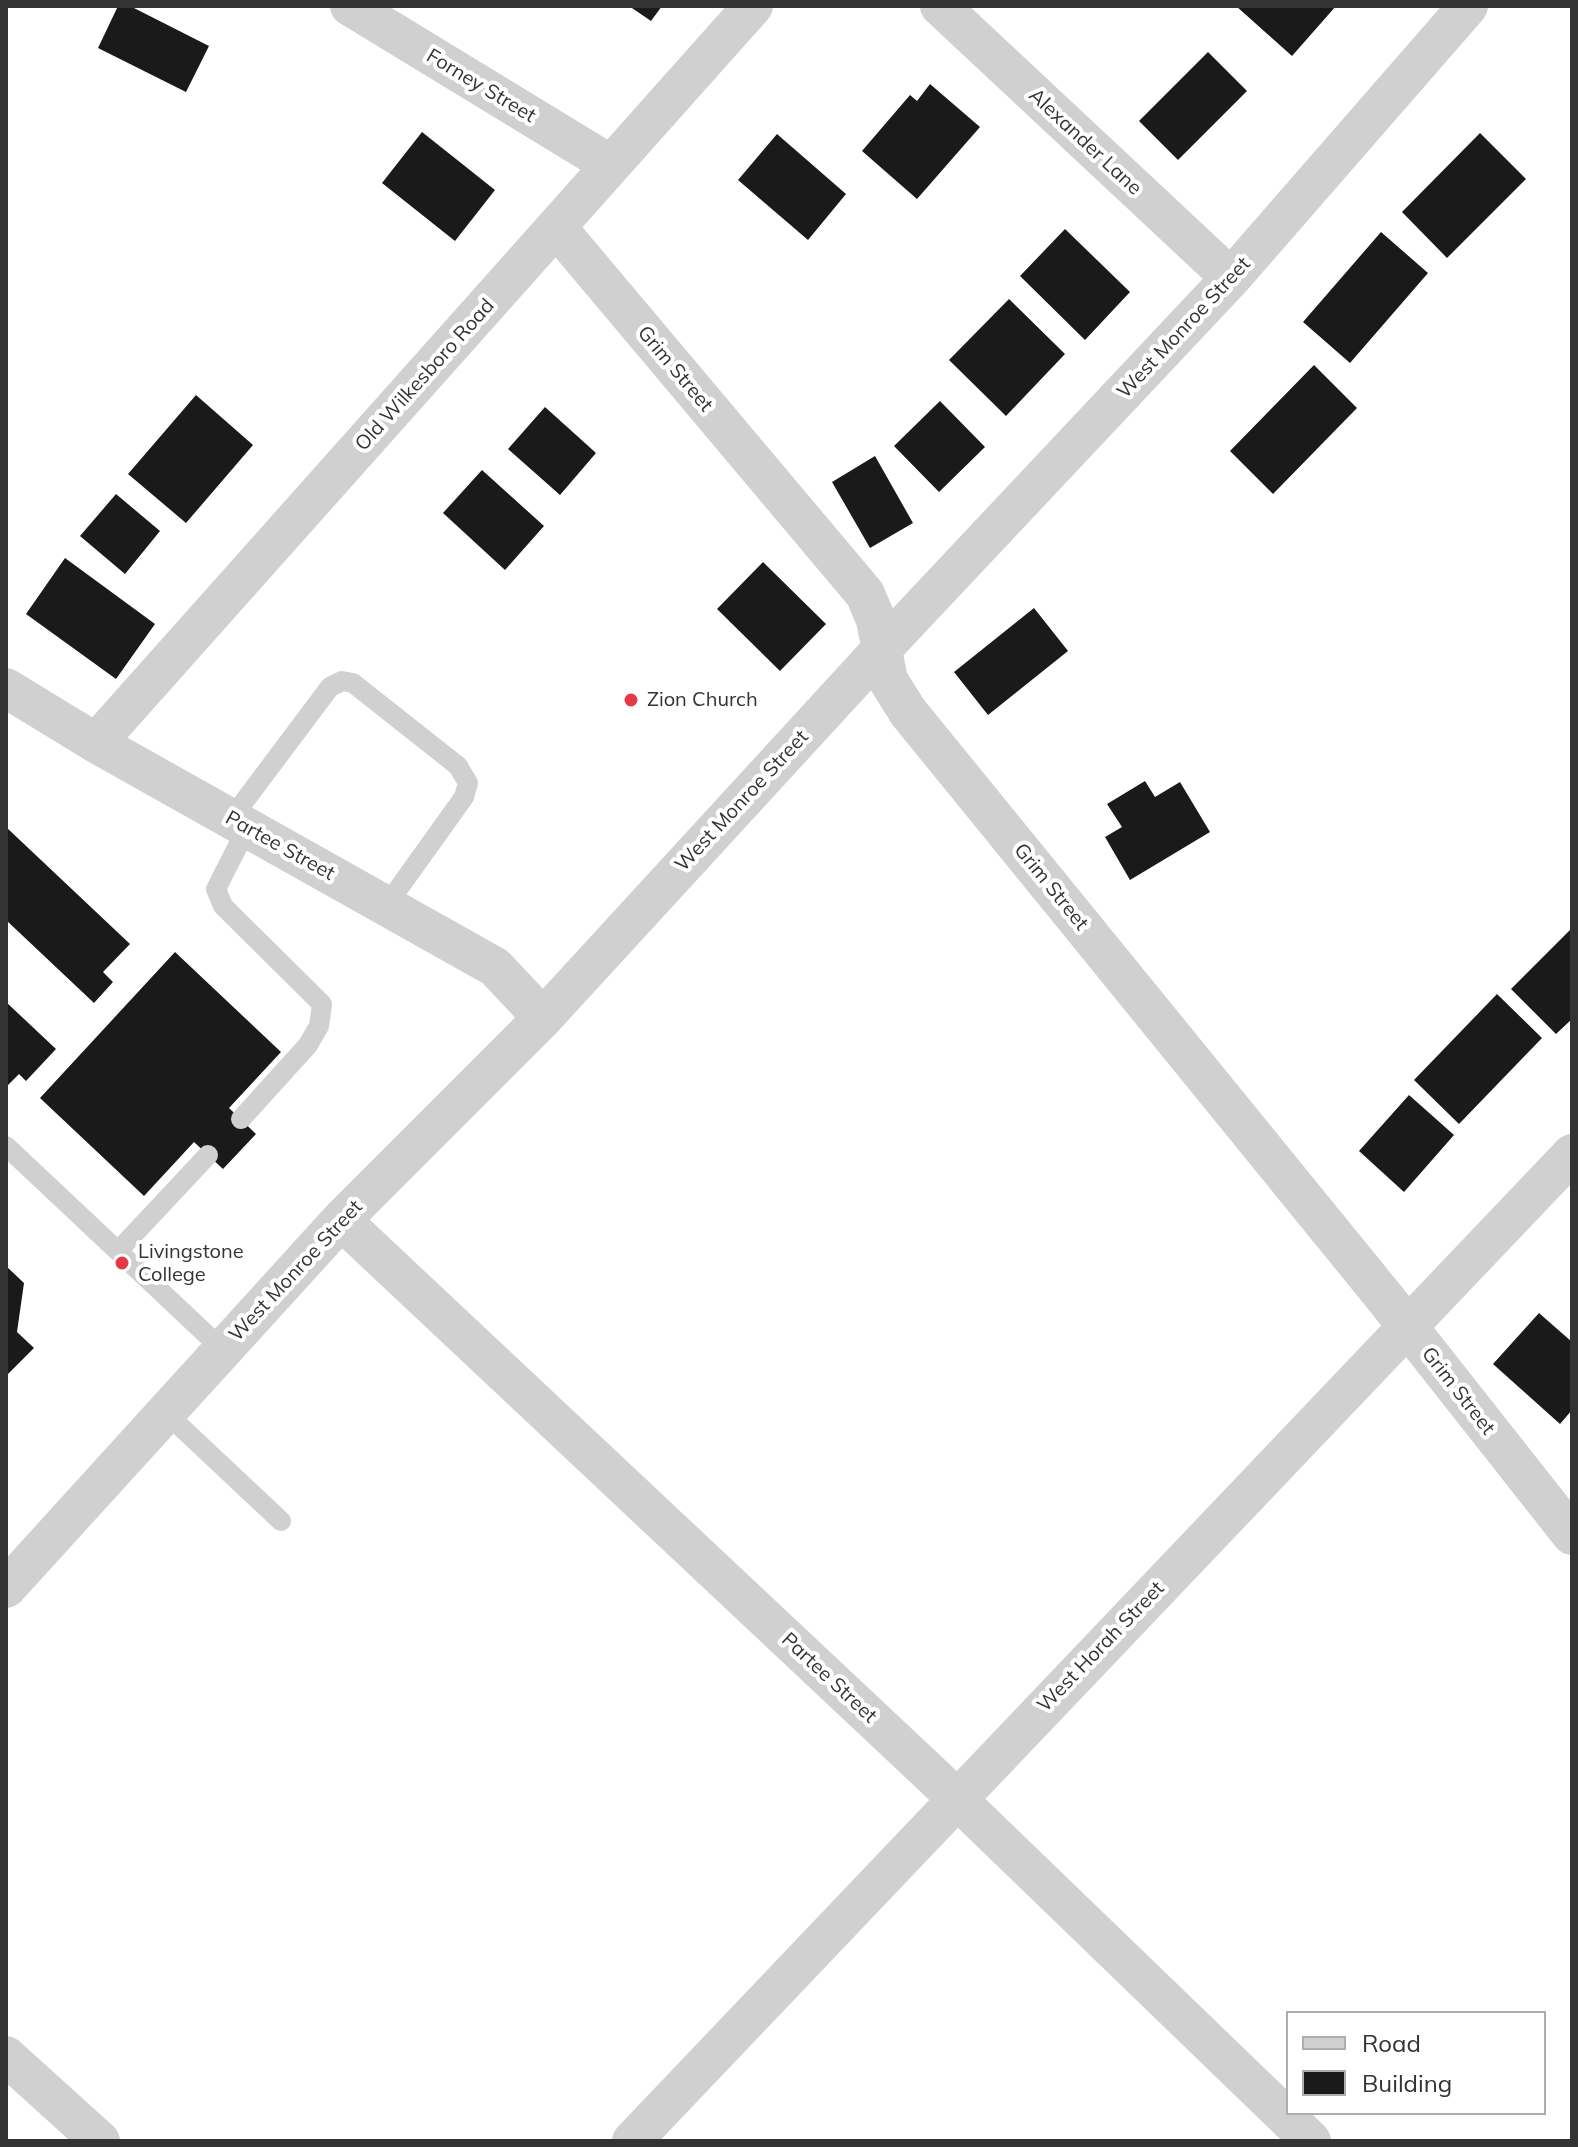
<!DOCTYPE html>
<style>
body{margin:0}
#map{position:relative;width:1578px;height:2147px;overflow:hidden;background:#fff;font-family:Mulish,sans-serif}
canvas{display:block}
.frame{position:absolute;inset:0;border:8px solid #333;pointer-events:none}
.legend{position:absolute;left:1286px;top:2011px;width:260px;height:104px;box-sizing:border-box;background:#fff;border:2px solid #adadad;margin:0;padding:10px 14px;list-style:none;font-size:24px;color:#333}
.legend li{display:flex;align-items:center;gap:16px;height:40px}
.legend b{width:40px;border:2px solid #adadad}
</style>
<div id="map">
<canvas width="1578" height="2147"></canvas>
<div class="frame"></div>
<ul class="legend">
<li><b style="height:10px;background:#d0d0d0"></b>Road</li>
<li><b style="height:22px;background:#1a1a1a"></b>Building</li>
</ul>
</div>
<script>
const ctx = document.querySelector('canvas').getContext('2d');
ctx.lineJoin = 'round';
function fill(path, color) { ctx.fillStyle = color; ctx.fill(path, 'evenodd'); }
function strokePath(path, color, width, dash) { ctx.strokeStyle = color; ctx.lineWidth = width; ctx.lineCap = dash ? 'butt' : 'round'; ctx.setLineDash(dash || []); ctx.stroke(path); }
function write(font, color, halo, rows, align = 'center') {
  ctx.font = font + ' Mulish,sans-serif'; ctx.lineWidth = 8; ctx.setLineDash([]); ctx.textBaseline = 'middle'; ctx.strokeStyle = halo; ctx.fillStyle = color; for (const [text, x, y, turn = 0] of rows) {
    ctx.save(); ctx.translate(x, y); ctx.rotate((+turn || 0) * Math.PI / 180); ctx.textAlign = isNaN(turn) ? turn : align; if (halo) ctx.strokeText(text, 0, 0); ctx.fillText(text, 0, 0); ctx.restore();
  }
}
fill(new Path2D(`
 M 118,6 L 130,6 L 209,46 L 186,92 L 98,48 Z
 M 629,6 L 662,6 L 651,21 Z
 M 1236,6 L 1336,6 L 1292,56 Z
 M 1208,52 L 1247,91 L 1178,160 L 1139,121 Z
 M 930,84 L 980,127 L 917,199 L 862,151 L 910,95 L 917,101 Z
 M 422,132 L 495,190 L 455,241 L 382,183 Z
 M 1480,133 L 1526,179 L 1447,258 L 1402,212 Z
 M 777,134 L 846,194 L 808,240 L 738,180 Z
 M 1065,229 L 1130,292 L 1085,340 L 1020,276 Z
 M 1381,232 L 1428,273 L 1350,363 L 1303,322 Z
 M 1009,299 L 1065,354 L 1006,416 L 949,360 Z
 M 1314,365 L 1357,408 L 1273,494 L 1230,451 Z
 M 196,395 L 253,445 L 186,523 L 128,474 Z
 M 940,401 L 985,447 L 939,492 L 894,446 Z
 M 545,407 L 596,453 L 560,495 L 508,449 Z
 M 875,456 L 913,523 L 870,548 L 832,482 Z
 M 482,470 L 544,526 L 505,570 L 443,513 Z
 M 116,494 L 160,531 L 125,574 L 80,536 Z
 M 65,558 L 155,624 L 116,679 L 26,614 Z
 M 763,562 L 826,624 L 780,671 L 717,609 Z
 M 1034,608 L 1068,651 L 988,715 L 954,672 Z
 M 1145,781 L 1155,797 L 1180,782 L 1210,832 L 1130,880 L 1105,837 L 1122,827 L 1107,804 Z
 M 6,827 L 130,944 L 103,972 L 113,982 L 94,1003 L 6,920 Z
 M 1572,928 L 1572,1019 L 1556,1034 L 1511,989 Z
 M 175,952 L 281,1052 L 229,1108 L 256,1134 L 223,1169 L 194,1142 L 144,1196 L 40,1098 Z
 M 1497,994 L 1542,1038 L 1459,1124 L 1414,1080 Z
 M 6,1002 L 56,1049 L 26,1081 L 19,1074 L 6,1087 Z
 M 1409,1095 L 1454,1135 L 1404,1192 L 1359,1151 Z
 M 6,1266 L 24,1283 L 17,1332 L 34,1348 L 6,1376 Z
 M 1539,1313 L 1572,1342 L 1572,1410 L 1560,1424 L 1493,1364 Z`), '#1a1a1a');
strokePath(new Path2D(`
 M 231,819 L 330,687 L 342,681 L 353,683 L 458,766 L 468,783 L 464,797 L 386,906
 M 241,1119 L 308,1045 L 319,1026 L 322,1004 L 223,906 L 216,889 L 247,828
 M 6,1146 L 223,1350
 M 118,1251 L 208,1155
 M 166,1413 L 281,1521`), '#d0d0d0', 20);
strokePath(new Path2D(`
 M 350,6 L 611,165
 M 940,6 L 1231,278
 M 557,228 L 865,594 L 876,620 L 888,680 L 908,712 L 1385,1298 L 1572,1535
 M 6,688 L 96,743 L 495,967 L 543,1018
 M 96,743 L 753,6
 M 341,1220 L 933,1776 L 1311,2141
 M 6,1588 L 341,1220 L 543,1018 L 881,650 L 1231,278 L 1468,6
 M 6,2056 L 100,2141
 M 632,2141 L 1572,1154`), '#d0d0d0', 40);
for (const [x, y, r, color] of [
 [631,700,8,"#e63946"],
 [122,1263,8,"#e63946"]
]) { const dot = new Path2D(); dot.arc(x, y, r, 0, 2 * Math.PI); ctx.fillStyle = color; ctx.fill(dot); strokePath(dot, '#fff', 3); }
write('20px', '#333', '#fff', [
 ["Forney Street",481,86,31],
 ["Alexander Lane",1085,142,43],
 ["West Monroe Street",1184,328,-47],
 ["Grim Street",675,369,50],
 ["Old Wilkesboro Road",425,375,-48],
 ["West Monroe Street",742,801,-47],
 ["Partee Street",280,846,29],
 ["Grim Street",1051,887,51],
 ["West Monroe Street",296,1271,-47],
 ["Grim Street",1458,1391,52],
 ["West Horah Street",1101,1647,-46],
 ["Partee Street",829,1678,43]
]);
write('20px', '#333', '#fff', [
 ["Zion Church",647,700],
 ["Livingstone",138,1252],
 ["College",138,1275]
], 'left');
</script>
